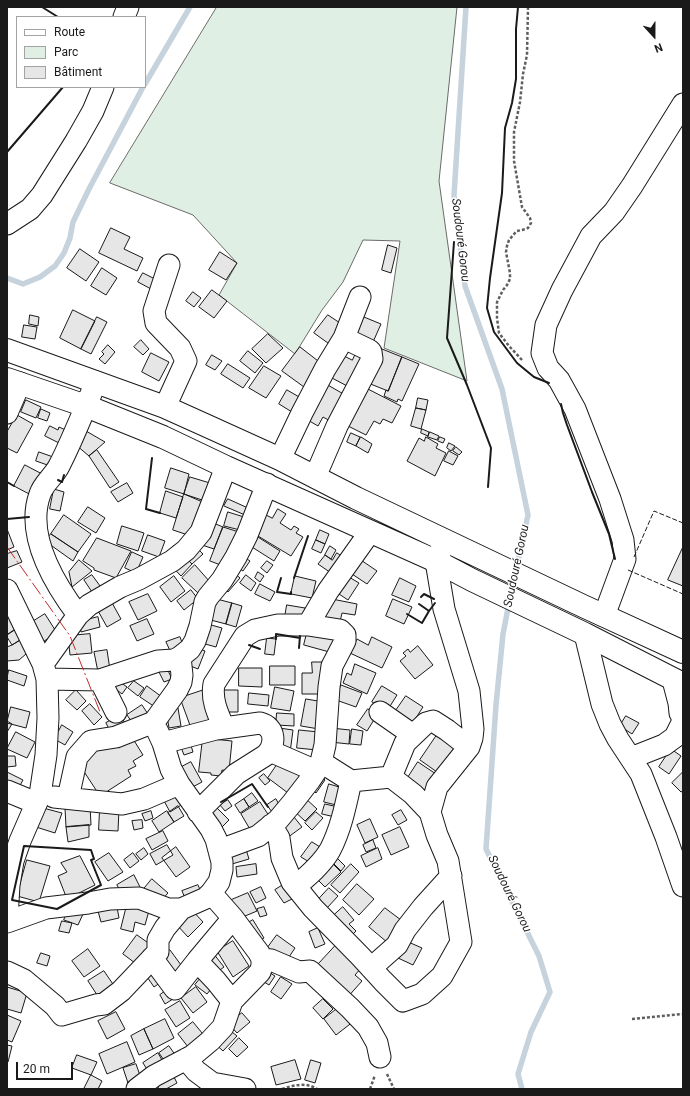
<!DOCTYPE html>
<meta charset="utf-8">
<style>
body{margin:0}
#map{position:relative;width:690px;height:1096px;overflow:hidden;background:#fff;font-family:Roboto,sans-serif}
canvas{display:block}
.frame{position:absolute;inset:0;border:8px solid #1a1a1a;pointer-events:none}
.legend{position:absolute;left:16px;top:16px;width:130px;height:72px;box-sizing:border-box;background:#fff;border:1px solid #a3a3a3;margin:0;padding:5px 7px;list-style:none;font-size:12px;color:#1a1a1a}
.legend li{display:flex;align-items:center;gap:8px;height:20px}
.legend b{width:20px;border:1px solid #a3a3a3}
.north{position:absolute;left:634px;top:16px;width:40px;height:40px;-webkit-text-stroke:3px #fff;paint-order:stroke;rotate:159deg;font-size:11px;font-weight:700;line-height:16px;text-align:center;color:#1a1a1a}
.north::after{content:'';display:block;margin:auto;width:14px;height:18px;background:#1a1a1a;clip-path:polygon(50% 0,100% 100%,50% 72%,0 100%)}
.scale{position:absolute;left:16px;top:1062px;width:57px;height:18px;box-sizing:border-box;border:2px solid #1a1a1a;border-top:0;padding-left:5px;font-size:12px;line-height:14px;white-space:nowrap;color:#1a1a1a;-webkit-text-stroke:3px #fff;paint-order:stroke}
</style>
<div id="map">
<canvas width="690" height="1096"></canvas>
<div class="frame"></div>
<ul class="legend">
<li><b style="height:5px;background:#fff"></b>Route</li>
<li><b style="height:11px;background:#e0efe3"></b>Parc</li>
<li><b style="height:11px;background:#e6e6e6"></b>Bâtiment</li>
</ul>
<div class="north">N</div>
<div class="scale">20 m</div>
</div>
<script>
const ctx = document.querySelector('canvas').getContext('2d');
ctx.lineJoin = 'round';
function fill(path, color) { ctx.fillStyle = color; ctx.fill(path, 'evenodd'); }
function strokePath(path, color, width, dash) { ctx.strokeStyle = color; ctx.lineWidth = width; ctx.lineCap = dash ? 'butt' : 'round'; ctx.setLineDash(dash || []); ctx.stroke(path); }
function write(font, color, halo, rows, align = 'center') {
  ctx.font = font + ' Roboto,sans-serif'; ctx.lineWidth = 3; ctx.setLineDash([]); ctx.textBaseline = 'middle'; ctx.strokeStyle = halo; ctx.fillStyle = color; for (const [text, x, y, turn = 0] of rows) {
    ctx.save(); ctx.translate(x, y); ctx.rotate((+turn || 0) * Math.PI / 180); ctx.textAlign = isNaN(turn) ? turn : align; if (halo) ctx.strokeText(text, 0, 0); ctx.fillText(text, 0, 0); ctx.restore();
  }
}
const green = new Path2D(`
 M 217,7 L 457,7 L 439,181 L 467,381 L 384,348 L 400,241 L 363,240 L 343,282 L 322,310 L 295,354 L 219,295 L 237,263 L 193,215 L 110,183 Z`);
fill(green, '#e0efe3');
strokePath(green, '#6a6a6a', 1);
strokePath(new Path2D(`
 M 466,7 L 454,195 L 465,286 L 502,389 L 528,515 L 516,570
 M 145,84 L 190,7
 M 7,278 L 23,284 L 40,277 L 55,266 L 64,253 L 70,238 L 73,222 L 89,189 L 143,87
 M 509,603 L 503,634 L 496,705 L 486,849 L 539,956 L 550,992 L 531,1032 L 518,1074 L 522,1089`), '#c6d2dc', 5.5);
const building = new Path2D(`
 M 111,228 L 130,237 L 124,249 L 143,258 L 137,271 L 99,253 Z
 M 388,245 L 397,248 L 391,273 L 382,270 Z
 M 80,249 L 99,262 L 86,281 L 67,268 Z
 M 220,252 L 237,263 L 226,280 L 209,270 Z
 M 102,268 L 117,278 L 106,295 L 91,286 Z
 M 143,273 L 155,279 L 151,289 L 138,282 Z
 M 212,290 L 227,301 L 214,318 L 199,307 Z
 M 193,292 L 201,298 L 194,307 L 186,301 Z
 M 73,310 L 95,321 L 81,349 L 60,338 Z
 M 30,315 L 39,317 L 38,326 L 29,324 Z
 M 328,315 L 346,327 L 332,346 L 314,333 Z
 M 359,315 L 381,324 L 373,342 L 351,333 Z
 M 97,317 L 107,322 L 91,354 L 81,349 Z
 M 24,325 L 37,327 L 35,339 L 22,337 Z
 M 268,334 L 283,348 L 266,363 L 252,349 Z
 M 141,340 L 149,349 L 143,355 L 134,347 Z
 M 108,345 L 115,352 L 105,364 L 99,359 L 104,354 L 102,352 Z
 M 300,347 L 322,364 L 304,387 L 282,371 Z
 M 382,349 L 402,357 L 388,391 L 368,383 Z
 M 248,351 L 263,363 L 255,373 L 240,361 Z
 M 357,351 L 368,357 L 351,388 L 330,377 L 342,355 L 352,360 Z
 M 151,353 L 169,362 L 159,381 L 142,372 Z
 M 212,355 L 222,361 L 215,370 L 206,365 Z
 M 402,357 L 419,364 L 402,401 L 398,399 L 397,402 L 384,396 L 386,390 L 388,391 Z
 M 228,364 L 250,378 L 243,388 L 221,374 Z
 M 264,366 L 281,376 L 266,398 L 249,388 Z
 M 326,384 L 347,396 L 332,422 L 323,417 L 318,426 L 306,419 Z
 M 366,388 L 401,406 L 392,423 L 383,419 L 380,424 L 374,421 L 366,435 L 346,425 Z
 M 287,390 L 301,398 L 292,412 L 279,404 Z
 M 418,398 L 428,400 L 426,410 L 416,408 Z
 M 26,400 L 41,407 L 36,418 L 21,412 Z
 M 416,408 L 426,410 L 421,429 L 411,426 Z
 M 41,409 L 50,413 L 47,421 L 38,418 Z
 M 17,415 L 33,424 L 17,453 L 7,448 L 7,432 Z
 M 50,426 L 58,430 L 59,427 L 70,432 L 63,445 L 45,436 Z
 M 422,429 L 429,432 L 428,436 L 421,433 Z
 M 86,431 L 105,442 L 89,456 L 76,445 Z
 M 430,432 L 439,436 L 437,440 L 428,437 Z
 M 351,433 L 360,437 L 356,446 L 347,442 Z
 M 361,437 L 372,444 L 368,453 L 356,446 Z
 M 426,437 L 438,444 L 436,448 L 446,453 L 435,476 L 407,461 L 419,438 L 424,441 Z
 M 440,437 L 445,439 L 443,443 L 438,441 Z
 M 449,443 L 455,446 L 451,451 L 447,448 Z
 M 456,447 L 462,452 L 459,455 L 453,451 Z
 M 97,450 L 119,482 L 110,488 L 89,456 Z
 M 449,451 L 458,456 L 453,465 L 444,461 Z
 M 39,452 L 56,458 L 53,467 L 36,461 Z
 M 25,465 L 44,475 L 33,496 L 14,486 Z
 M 171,468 L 189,474 L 184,494 L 165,488 Z
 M 190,477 L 210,483 L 205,501 L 184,494 Z
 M 127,483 L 133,493 L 118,502 L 111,492 Z
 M 54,489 L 64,492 L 60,511 L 50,509 Z
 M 166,491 L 183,497 L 176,518 L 160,513 Z
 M 184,494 L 205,503 L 194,537 L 173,530 Z
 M 228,499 L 248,508 L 245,515 L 224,506 Z
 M 88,507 L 105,518 L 96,533 L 78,522 Z
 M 278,509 L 286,514 L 280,523 L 291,530 L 294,526 L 299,529 L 296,533 L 303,537 L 291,556 L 253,533 L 264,514 L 272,518 Z
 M 228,512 L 244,517 L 240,530 L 224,526 Z
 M 64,515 L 91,534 L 78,552 L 51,534 Z
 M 211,522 L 223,527 L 214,549 L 202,545 Z
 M 122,526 L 144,533 L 138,551 L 117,544 Z
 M 223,527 L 239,532 L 226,567 L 210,561 Z
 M 7,529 L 14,547 L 7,550 Z
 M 320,530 L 329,534 L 325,544 L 316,540 Z
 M 250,532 L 280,551 L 274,561 L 244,542 Z
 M 51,534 L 78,552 L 73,561 L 45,541 Z
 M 148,535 L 165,541 L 159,557 L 142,551 Z
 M 97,538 L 131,551 L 116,578 L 94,570 L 94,568 L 83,561 Z
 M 316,540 L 325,544 L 321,553 L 312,549 Z
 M 191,542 L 203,554 L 192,564 L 181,553 Z
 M 174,546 L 192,564 L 181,576 L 163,557 Z
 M 330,546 L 336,550 L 331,559 L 325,555 Z
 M 683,547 L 683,586 L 668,580 Z
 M 17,551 L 22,562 L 7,568 L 7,554 Z
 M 132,552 L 143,557 L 136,573 L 125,568 Z
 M 337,553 L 346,559 L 334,575 L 318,564 L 325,555 L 332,560 Z
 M 241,555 L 250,561 L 243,571 L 234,565 Z
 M 358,558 L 377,571 L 367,584 L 349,572 Z
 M 79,560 L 92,571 L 72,587 L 69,572 Z
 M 267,561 L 273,565 L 267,573 L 261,568 Z
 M 195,565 L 210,582 L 198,593 L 182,578 Z
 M 232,571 L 240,578 L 228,592 L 220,585 Z
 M 258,572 L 264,576 L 260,582 L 255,578 Z
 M 344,574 L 359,583 L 348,600 L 333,590 Z
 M 92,575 L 103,590 L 94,595 L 84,580 Z
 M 246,575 L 256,583 L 251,591 L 240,583 Z
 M 174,576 L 185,591 L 171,602 L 160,587 Z
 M 295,576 L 316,581 L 312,598 L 291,594 Z
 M 400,578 L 416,586 L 409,602 L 392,595 Z
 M 260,584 L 275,592 L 270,601 L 255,594 Z
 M 191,590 L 198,599 L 184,610 L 177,601 Z
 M 148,594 L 157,611 L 138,620 L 129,602 Z
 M 209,597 L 232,603 L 226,624 L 203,618 Z
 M 327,598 L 357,604 L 355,615 L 342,613 L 339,626 L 322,623 Z
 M 393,599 L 412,607 L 404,624 L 386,616 Z
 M 111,601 L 121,619 L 107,627 L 97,609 Z
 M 232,603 L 242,606 L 236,627 L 226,624 Z
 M 287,605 L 305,608 L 303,620 L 285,617 Z
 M 45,614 L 57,633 L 41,643 L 29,624 Z
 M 7,615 L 16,629 L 7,635 Z
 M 98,617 L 100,627 L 81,632 L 79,622 Z
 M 147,619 L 154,634 L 137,641 L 130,626 Z
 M 204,623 L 222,628 L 216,647 L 198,642 Z
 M 16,629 L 22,639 L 12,645 L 7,637 L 7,635 Z
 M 308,629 L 337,636 L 333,653 L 304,645 Z
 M 90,634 L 92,653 L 70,655 L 68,636 Z
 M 180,637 L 185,650 L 172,655 L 166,642 Z
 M 372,637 L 392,647 L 382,668 L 350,653 L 357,639 L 368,645 Z
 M 267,638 L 276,639 L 274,655 L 265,654 Z
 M 22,639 L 25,646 L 26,654 L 19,660 L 7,661 L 7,647 L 12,645 Z
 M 418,646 L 433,665 L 415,679 L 400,661 L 406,656 L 403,653 L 408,649 L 410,652 Z
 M 195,647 L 205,651 L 198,669 L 188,665 Z
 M 107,650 L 110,670 L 98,672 L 94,652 Z
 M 164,662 L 172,679 L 164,682 L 156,666 Z
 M 312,662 L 323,662 L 323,694 L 302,694 L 302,673 L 312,673 Z
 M 355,664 L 376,673 L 367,694 L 343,683 L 347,673 L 351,675 Z
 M 270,666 L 295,666 L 295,685 L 270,685 Z
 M 239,668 L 262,668 L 262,687 L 239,686 Z
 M 9,670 L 27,676 L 24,686 L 7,680 Z
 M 117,680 L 127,687 L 122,694 L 112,686 Z
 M 134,681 L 144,688 L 138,696 L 128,688 Z
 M 341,685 L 362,693 L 356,707 L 336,700 Z
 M 147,686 L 162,697 L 155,707 L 140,697 Z
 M 382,686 L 397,695 L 387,711 L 372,702 Z
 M 275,687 L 294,691 L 290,711 L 271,708 Z
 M 76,690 L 86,701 L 77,710 L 66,700 Z
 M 204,690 L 215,719 L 191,728 L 180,698 Z
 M 219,690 L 238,690 L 238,712 L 219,712 Z
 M 249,693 L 269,695 L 268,706 L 248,704 Z
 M 406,696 L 423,707 L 412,724 L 395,712 Z
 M 306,699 L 324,702 L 319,729 L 301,726 Z
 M 90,704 L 102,717 L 94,725 L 82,711 Z
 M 142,705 L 148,714 L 133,724 L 127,715 Z
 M 11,707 L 30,712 L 26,728 L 7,723 Z
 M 178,708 L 181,726 L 169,728 L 166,710 Z
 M 368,709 L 377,715 L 367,731 L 357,725 Z
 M 277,713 L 294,714 L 294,726 L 276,725 Z
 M 121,715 L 126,726 L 111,733 L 106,723 Z
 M 626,716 L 639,723 L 632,734 L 620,726 Z
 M 7,721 L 12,724 L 7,732 Z
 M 62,725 L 73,732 L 65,745 L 49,736 L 54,729 L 58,731 Z
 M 279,728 L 293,730 L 290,753 L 276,751 Z
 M 331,728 L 350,730 L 349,744 L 330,742 Z
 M 352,729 L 363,731 L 361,745 L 350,744 Z
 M 299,730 L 319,732 L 317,750 L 297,748 Z
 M 16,732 L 35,742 L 27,758 L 7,749 Z
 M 439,732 L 457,744 L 437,772 L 420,760 Z
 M 130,734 L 143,755 L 133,761 L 136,766 L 128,770 L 131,776 L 100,796 L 77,761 L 108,742 Z
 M 203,738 L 232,741 L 229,771 L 222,770 L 221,776 L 211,775 L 211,773 L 199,772 Z
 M 189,739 L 193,752 L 184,755 L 179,742 Z
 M 671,749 L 681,756 L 669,774 L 659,767 Z
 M 7,756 L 15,756 L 16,766 L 7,767 Z
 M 281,759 L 306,777 L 292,796 L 268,778 Z
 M 191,762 L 202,782 L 185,791 L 174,771 Z
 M 418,762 L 436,774 L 425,791 L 407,779 Z
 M 7,772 L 23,780 L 18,789 L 7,783 Z
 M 683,772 L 683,791 L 681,792 L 672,783 Z
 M 264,774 L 270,781 L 265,785 L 259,778 Z
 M 319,775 L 325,780 L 316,793 L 310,787 Z
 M 329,784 L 346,789 L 340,806 L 324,802 Z
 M 178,789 L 186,802 L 170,812 L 163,799 Z
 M 252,793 L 258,801 L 249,807 L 244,799 Z
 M 304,797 L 317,809 L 305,821 L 292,809 Z
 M 244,799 L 249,807 L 240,813 L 235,805 Z
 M 276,799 L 281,808 L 274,815 L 267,805 Z
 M 228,800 L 232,806 L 225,811 L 220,805 Z
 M 260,802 L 271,819 L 251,831 L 241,814 Z
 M 325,804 L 338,807 L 335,817 L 322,814 Z
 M 90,806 L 91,825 L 66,827 L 65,808 Z
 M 178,806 L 184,816 L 174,822 L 168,813 Z
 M 215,806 L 229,820 L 220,829 L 205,814 Z
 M 43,808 L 62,813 L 55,833 L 36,827 Z
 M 100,808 L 119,809 L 118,831 L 99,830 Z
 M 401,810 L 407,820 L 398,825 L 392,815 Z
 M 151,811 L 153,818 L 145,821 L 142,814 Z
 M 167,811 L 174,822 L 159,832 L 152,821 Z
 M 316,812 L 323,818 L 312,830 L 305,823 Z
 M 294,817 L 302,827 L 287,838 L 279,829 Z
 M 370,819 L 378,837 L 365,843 L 357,825 Z
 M 142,820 L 143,828 L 134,830 L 132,821 Z
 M 89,825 L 89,837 L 68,842 L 66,827 Z
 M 400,827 L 409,847 L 391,855 L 382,835 Z
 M 163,831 L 168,841 L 152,850 L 146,839 Z
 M 373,840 L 376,848 L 366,852 L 363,845 Z
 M 312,842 L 325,850 L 314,865 L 301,857 Z
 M 167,845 L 173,855 L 156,865 L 150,854 Z
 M 245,846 L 249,859 L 232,864 L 228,852 Z
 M 176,847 L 190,867 L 176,877 L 162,858 Z
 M 144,848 L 148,854 L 141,860 L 136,854 Z
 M 378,848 L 382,859 L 366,867 L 361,856 Z
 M 109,853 L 123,872 L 108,881 L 95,862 Z
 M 133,853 L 139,861 L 130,868 L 124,860 Z
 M 333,854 L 345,866 L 341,871 L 328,858 Z
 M 80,856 L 95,885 L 67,899 L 58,876 L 67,872 L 61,863 Z
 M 328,859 L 341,872 L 325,887 L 312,874 Z
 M 27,860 L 50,866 L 39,902 L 17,896 Z
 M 256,864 L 257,874 L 237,877 L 236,867 Z
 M 351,864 L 359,872 L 340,893 L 331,885 Z
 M 134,875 L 140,887 L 123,897 L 117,885 Z
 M 152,879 L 168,893 L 159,903 L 143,890 Z
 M 357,884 L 374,899 L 359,915 L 343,900 Z
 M 198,885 L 202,894 L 186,900 L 182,891 Z
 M 283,885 L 292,899 L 284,903 L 275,890 Z
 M 261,887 L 266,898 L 256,903 L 250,892 Z
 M 329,888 L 338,896 L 327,908 L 318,900 Z
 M 248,893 L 257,911 L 238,919 L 229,901 Z
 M 128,901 L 150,907 L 145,925 L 135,922 L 133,932 L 121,929 Z
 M 117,907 L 119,918 L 101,922 L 98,911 Z
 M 264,907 L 267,915 L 260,917 L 257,909 Z
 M 343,907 L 354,920 L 349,924 L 356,931 L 349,938 L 331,918 Z
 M 385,908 L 405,923 L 388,943 L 369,927 Z
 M 69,909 L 83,914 L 78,925 L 64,920 Z
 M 191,909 L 203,922 L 188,937 L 176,924 Z
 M 253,920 L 264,938 L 254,944 L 243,926 Z
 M 62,921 L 72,923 L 69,933 L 59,931 Z
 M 318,928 L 325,944 L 315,948 L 309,932 Z
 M 137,935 L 154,947 L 139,966 L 123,954 Z
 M 277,935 L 295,948 L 285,963 L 266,950 Z
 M 233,941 L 249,966 L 233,977 L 217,951 Z
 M 406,941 L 422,948 L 413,965 L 398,958 Z
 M 337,944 L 362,967 L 355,975 L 362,981 L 346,999 L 314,969 Z
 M 88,949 L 100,966 L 84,977 L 72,961 Z
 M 170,950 L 184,969 L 171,978 L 157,960 Z
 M 41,953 L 50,956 L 47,966 L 37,963 Z
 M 213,953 L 224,967 L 213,975 L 202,960 Z
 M 153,964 L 164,980 L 154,987 L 143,971 Z
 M 104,971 L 117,990 L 101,1001 L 88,981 Z
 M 267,971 L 275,976 L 269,985 L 261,980 Z
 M 204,974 L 216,983 L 207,994 L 195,985 Z
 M 281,977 L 292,984 L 281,999 L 271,992 Z
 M 7,987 L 27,993 L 21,1013 L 7,1009 Z
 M 196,987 L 207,1002 L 193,1013 L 181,998 Z
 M 167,990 L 173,999 L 165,1004 L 160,995 Z
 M 323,999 L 333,1009 L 323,1019 L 313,1008 Z
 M 180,1001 L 190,1018 L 176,1027 L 165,1010 Z
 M 342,1005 L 354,1021 L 336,1035 L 324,1019 Z
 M 116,1012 L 125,1029 L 107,1039 L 98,1021 Z
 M 242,1013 L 250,1022 L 237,1033 L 229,1024 Z
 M 7,1015 L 21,1021 L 12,1042 L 7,1040 Z
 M 165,1019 L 174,1038 L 153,1049 L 144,1029 Z
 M 193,1022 L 207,1039 L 192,1052 L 178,1034 Z
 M 227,1028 L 237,1036 L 223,1051 L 213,1042 Z
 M 144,1029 L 153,1049 L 139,1055 L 131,1036 Z
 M 239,1038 L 248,1047 L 237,1057 L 229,1049 Z
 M 127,1042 L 135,1062 L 107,1074 L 99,1054 Z
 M 7,1045 L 12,1046 L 8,1062 L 7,1062 Z
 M 169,1046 L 178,1059 L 168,1066 L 159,1053 Z
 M 158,1053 L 165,1065 L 150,1074 L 143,1063 Z
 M 77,1055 L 97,1062 L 91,1075 L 72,1068 Z
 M 295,1060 L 301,1079 L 276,1085 L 271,1067 Z
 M 311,1060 L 321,1063 L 315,1083 L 305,1080 Z
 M 136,1064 L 142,1081 L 129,1086 L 123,1068 Z
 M 171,1071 L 177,1083 L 166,1089 L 159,1089 L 154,1080 Z
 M 91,1075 L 102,1081 L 98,1089 L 84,1089 Z`);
fill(building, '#e6e6e6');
strokePath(building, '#1a1a1a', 1);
const minor = new Path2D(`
 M 124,17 L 128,7
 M 7,224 L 30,209 L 42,195 L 76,141 L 93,111 L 103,87
 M 165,407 L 186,361 L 180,348 L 156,323 L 154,311 L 169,265
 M 7,413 L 20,383
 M 280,459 L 302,413 L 325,369 L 344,338 L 360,297
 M 315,477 L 337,426 L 372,359 L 371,352 L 369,350 L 344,338
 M 7,590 L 43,664 L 47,679 L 48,718 L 46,755 L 40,795 L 20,841 L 13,861 L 9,885 L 7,919
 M 78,615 C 54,583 25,535 40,494 C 43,484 54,476 59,466 C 73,439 84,410 96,382
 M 604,616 L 625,559 L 623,540 L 610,499 L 575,409 L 559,380 L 548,368 L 542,353 L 546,325 L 562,290 L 591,236 L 614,212 L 632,186 L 683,104
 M 308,625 L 328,591 L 370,532
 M 585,634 L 602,704 L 610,724 L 618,739 L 641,774 L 666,837 L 683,886
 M 43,664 L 78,615 L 89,605 L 120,587 L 139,579 L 172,561 L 186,550 L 201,532 L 226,467
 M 47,679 L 100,680 L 158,661 L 174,660 L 180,657
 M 100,680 L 116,712
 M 673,680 L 679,703 L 680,713 L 683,718
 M 380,712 L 413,735
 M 157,730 L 163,743 L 216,729 L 224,728
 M 270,751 L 316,771
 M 631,758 L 664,745 L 675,737 L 683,721
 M 321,762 L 351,781 L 391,777 L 413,794 L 430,812
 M 391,777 L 405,743 L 426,723 L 433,721 L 447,730 L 469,747
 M 7,791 L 36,803
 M 54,797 L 122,804 L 144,799 L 179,784
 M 68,798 L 77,757 L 91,741 L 116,737 L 154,722 L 177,690 L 181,682 L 182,675 L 180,657 L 190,649 L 195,641 L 200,626 L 205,602 L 208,597 L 222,580 L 236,557 L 247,535 L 267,484
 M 198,812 L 236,774 L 266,755 C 276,745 276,727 260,723 L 224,728 C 218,714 211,700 214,684 L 245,636 L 255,630 L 278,625 L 308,625 L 340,630 L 345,635 L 345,641 L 332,666 L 329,687 L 325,745 L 321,762 L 316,771 L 310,780 L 293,802 L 278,820 L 258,836 L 220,850
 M 271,825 L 279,838 L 282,858 L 292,882 L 313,908 L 361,957 L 383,981 L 403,1001 L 422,994 L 442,976 L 461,942 L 448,861 L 437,835 L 430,812 L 437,787 L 469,747 L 472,738 L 473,729 L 469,691 L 444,609 L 436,561 L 442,548
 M 296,886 C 308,876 322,864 330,850 C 341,829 346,804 351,781
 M 7,922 L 46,908 L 88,903 L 110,899 L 139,898 L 168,909 L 181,909
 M 152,958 L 175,989 L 197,961 L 233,918
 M 262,959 L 271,960 L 299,972 L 310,971 L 350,1008 L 368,1027 L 377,1043 L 380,1057
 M 197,961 L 216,981 L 232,1001
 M 371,968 L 397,945 L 405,930 L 423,907 L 451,876
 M 7,972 L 24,980 L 55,1006 L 62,1015 L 96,1005 L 104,1004 L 121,991 L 158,952 L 158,940 L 165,928 L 181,909 L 206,898 L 211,893 L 219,882 L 222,870 L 222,862 L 216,839 L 211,829 L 179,784 L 171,769 L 163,743
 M 186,1059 L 196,1071 L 212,1083 L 245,1089
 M 137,1089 L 154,1076 L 192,1056 L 210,1041 L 223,1027 L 232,1001 L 260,972 L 262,966 L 262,959 L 259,953 L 233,918 L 211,893`);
const major = new Path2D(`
 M 7,350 L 165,407 L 205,425 L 280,459 L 356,498 L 583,606 L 683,652
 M 7,379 L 86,406 L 163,437 L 226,467 L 436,561 L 472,580 L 585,634 L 683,684`);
strokePath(minor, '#1a1a1a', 23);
strokePath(major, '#1a1a1a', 24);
strokePath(new Path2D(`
 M 522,360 L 509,346 L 499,333 L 497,318 L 497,302 L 503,290 L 507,285 L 510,279 L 510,273 L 506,252 L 507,246 L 509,240 L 515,233 L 517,231 L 526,229 L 528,228 L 531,223 L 530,218 L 522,207 L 514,161 L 514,132 L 520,102 L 523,74 L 527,55 L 528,7
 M 632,1019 L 683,1014
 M 387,1074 L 394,1089
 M 282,1089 C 294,1085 306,1082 317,1089
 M 370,1089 L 375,1075`), '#5f5f5f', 2.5, [3, 2]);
strokePath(minor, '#fff', 21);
strokePath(major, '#fff', 22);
strokePath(new Path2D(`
 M 634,557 L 654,511 L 683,523
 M 628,570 L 683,594`), '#1a1a1a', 1, [5, 2]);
strokePath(new Path2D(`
 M 42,7 L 58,17
 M 518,7 L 516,29 L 516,79 L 512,103 L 505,128 L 502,193 L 490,278 L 487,308 L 494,332 L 517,363 L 534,377 L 549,383
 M 7,152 L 63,87
 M 454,242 L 447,338 L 467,385 L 491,448 L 488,487
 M 561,404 L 563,413 L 567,425 L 592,492 L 609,534 L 615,559
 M 152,458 L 146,509 L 160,513
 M 58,480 L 62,482 L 64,475
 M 7,482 L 14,486
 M 7,519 L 29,517
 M 281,578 L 277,592 L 291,594 L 291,592
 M 294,578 L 308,536
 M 421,597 L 424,594 L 434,599
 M 419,604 L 429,611 L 435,603
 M 407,614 L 422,623 L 429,611
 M 276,639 L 276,634 L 300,638
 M 249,645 L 260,649
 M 299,648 L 300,636
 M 221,802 L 252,784 L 268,807
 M 24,846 L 91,850 L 94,859 L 91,860 L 101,885 L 57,909 L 12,900 Z`), '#1a1a1a', 2);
strokePath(new Path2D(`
 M 7,547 L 70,636 L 100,712`), '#c62828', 1, [14, 3, 2, 3]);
write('italic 12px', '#1a1a1a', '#fff', [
 ["Soudouré Gorou",460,240,83],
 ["Soudouré Gorou",517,566,-78],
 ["Soudouré Gorou",509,894,64]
]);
</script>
